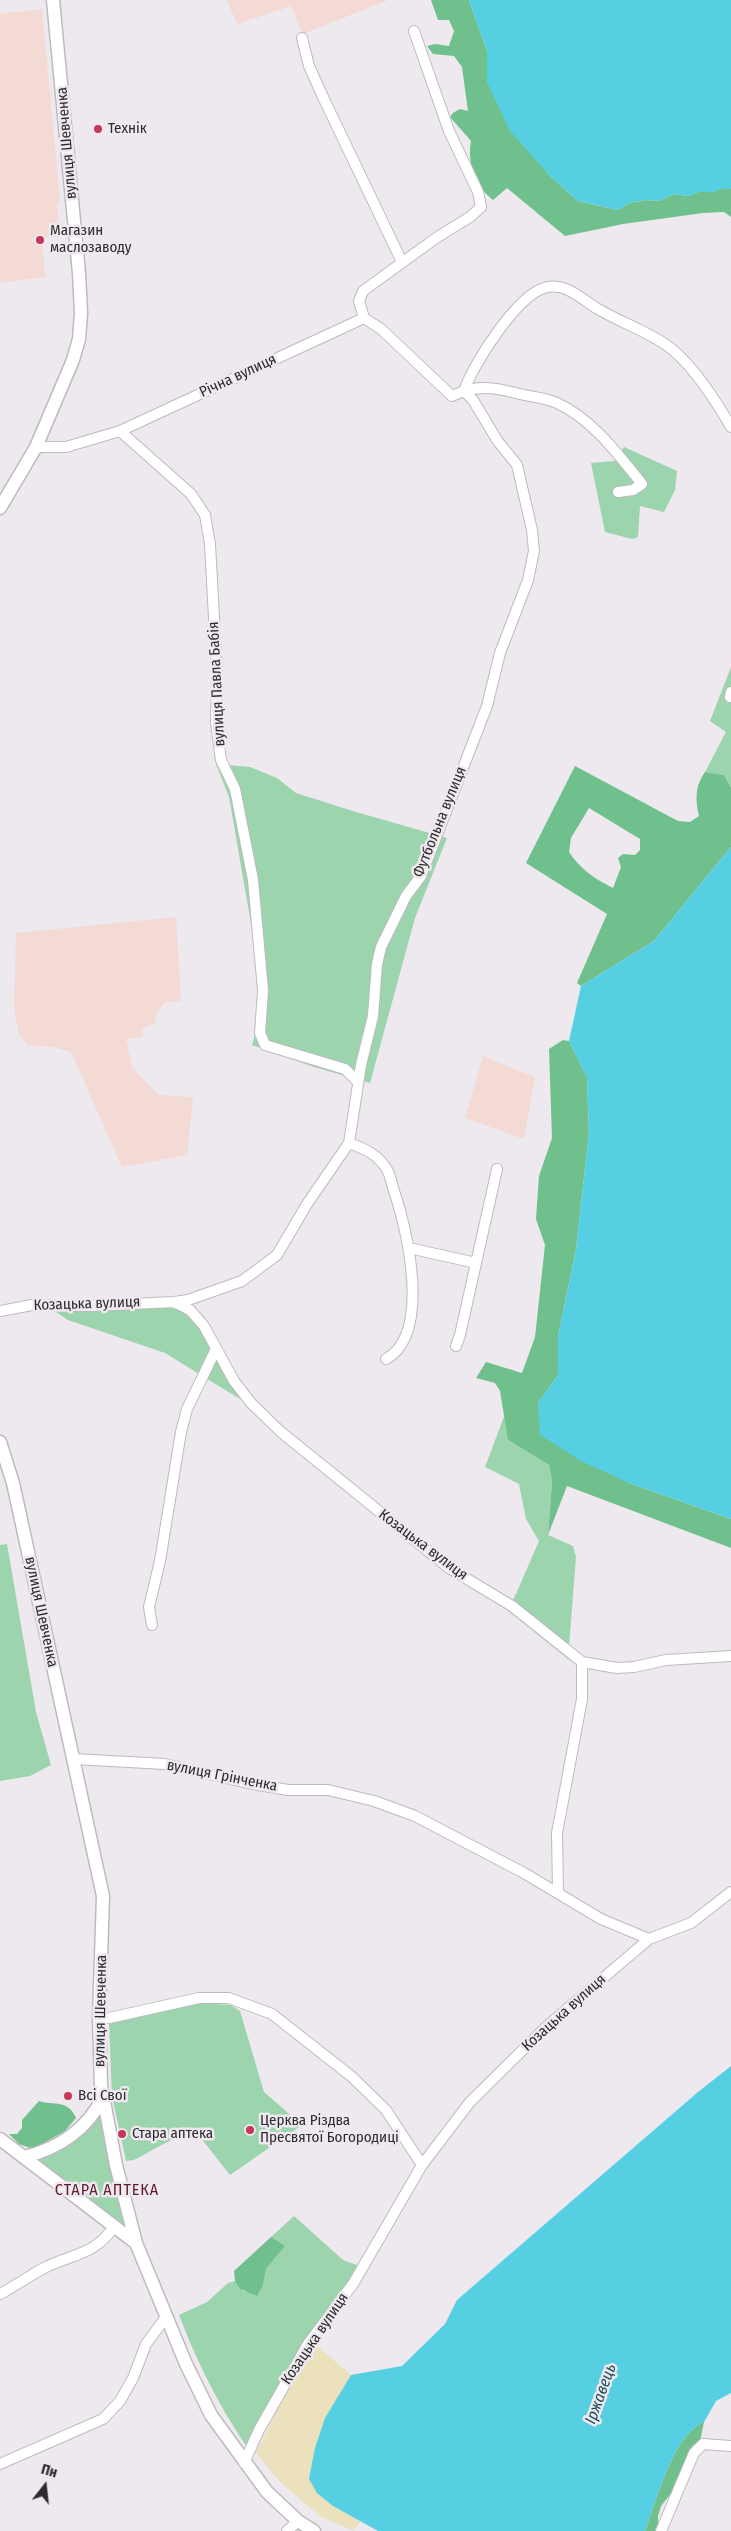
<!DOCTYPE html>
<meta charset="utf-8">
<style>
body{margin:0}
#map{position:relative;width:731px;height:2531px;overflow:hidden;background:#ede9ee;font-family:"Fira Sans Condensed",sans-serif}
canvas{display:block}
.north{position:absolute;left:20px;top:2461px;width:50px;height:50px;-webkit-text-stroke:4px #ede9ee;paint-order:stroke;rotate:16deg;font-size:14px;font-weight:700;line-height:20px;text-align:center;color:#2d2b2d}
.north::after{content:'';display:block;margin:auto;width:18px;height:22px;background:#2d2b2d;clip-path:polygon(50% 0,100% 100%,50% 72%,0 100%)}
</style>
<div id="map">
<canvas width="731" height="2531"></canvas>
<div class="north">Пн</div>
</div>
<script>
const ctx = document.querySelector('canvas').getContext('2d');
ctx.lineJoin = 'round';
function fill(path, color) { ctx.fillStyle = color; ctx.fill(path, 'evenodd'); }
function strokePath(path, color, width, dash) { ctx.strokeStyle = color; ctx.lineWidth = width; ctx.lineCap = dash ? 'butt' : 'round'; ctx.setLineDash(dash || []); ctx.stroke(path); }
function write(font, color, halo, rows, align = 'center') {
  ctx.font = font + ' "Fira Sans Condensed",sans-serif'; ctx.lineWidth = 5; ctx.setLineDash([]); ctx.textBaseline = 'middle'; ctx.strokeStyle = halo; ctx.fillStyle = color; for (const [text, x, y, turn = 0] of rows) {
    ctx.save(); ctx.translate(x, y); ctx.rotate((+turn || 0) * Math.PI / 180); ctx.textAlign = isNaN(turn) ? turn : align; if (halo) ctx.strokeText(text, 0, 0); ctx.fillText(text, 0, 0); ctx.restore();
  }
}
fill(new Path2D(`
 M 227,0 L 388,0 L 303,34 L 291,6 L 237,24 Z
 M 42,9 L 60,200 L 57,204 L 60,236 L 42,237 L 45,277 L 0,283 L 0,14 Z
 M 176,917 L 181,1001 L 165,1002 L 155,1016 L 156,1023 L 142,1028 L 143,1037 L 126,1039 L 132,1067 L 158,1095 L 193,1097 L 187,1155 L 122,1167 L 71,1052 L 53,1047 L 28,1045 L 19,1034 L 14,1009 L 16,933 Z
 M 483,1056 L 535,1077 L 524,1139 L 465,1118 Z`), '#f4dad4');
fill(new Path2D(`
 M 624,447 L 677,471 L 675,490 L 664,512 L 640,506 L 638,537 L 632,539 L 605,532 L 591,463 L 614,461 Z
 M 731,667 L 731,787 L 724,775 L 705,772 L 726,732 L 710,721 Z
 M 216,764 L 250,767 L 277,778 L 296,793 L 356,812 L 447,838 L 415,918 L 370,1083 L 314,1067 L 252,1045 L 256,1031 L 258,992 L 253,935 L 229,797 Z
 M 135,1306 L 180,1309 L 205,1332 L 219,1365 L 232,1382 L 240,1399 L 165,1353 L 68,1320 L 56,1312 Z
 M 505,1414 L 508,1440 L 549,1465 L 552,1481 L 548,1535 L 573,1546 L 576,1557 L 568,1659 L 507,1610 L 516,1594 L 539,1541 L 526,1519 L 519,1484 L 485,1467 Z
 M 7,1544 L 36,1712 L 51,1765 L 30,1776 L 0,1781 L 0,1545 Z
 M 200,2003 L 231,2005 L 240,2011 L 264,2092 L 302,2125 L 230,2175 L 193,2128 L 134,2160 L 126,2161 L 112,2096 L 109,2024 Z
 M 100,2113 L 126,2231 L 38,2161 C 63,2150 85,2136 100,2113 Z
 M 294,2216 L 343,2260 L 359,2266 C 317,2323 274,2382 247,2447 C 218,2404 198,2364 179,2315 L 207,2302 L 228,2283 L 235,2281 L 244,2292 L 263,2285 L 266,2269 L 284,2247 L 271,2237 Z`), '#9cd4ae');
fill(new Path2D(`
 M 431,0 L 469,0 L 487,51 L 487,82 L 550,176 L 578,201 L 618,210 L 629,203 L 646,200 L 659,201 L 674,194 L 688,196 L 698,192 L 712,192 L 726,187 L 731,189 L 731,217 L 724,212 L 703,213 L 623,224 L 565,236 L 507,188 L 493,200 C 475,186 467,162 471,141 L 450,117 L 453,113 L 460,109 L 468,111 L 462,67 L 454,56 L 433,54 L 427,46 L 435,44 L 449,46 L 454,31 L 449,20 L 438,20 Z
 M 575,766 L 678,821 L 690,822 L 699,816 C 695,799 695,786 705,772 L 724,775 L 731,787 L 731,847 L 654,941 L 581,986 L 577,983 L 607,914 L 526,863 ZM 589,808 L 640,839 L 640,850 L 635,855 L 623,854 L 618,858 L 621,867 L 613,888 C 595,879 580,869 569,852 L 571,838 Z
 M 563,1040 L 569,1041 L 587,1077 L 589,1132 L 576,1249 L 558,1337 L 558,1375 L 538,1403 L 629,1483 L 731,1519 L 731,1548 L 567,1486 L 548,1535 L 552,1481 L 549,1465 L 508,1440 L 500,1391 L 495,1383 L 476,1378 L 486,1362 L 522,1373 L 535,1337 L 545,1245 L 536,1219 L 539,1176 L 552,1138 L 549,1049 Z
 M 39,2101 C 54,2106 68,2099 76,2118 L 65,2131 L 33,2149 L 19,2144 L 9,2134 L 17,2134 L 22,2128 L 22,2120 Z
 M 271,2237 L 285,2246 L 266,2269 L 263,2285 L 257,2296 L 240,2289 L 235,2281 L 234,2271 Z
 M 704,2422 L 700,2441 L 692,2446 L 673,2491 L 661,2506 L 658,2516 L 658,2531 L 645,2531 C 656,2502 673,2434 704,2422 Z`), '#70c08d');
fill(new Path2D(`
 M 315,2344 L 351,2375 L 325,2418 L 333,2506 L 360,2521 L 354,2531 L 320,2516 L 279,2481 L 256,2453 L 283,2399 Z`), '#ebe1bc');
fill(new Path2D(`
 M 469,0 L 731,0 L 731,189 L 726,188 L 712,192 L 698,192 L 688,196 L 674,194 L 659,201 L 646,200 L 629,203 L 618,210 L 578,201 L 550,176 L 510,131 L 487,82 L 487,51 Z
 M 731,847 L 731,1519 L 629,1483 L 581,1461 L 540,1435 L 538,1403 L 558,1375 L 558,1337 L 576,1249 L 589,1132 L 587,1077 L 569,1041 L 581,986 L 654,941 Z
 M 731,2066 L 731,2393 L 716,2401 L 704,2422 C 673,2434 656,2502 645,2531 L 378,2531 L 333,2506 L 317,2493 L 309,2479 L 315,2448 L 325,2418 L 351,2375 L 402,2366 L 445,2324 L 457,2300 L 698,2092 Z`), '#57cfe2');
const minor = new Path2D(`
 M 302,38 L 309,66 L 323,97 L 402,262
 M 364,318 L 381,329 L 452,396 L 464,391 L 473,400 L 497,440 L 517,465 L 532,530 L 534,551 L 528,580 L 500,653 L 487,706 L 421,876 L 406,896 L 381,947 L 377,964 L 373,1016 L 361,1065 L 349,1143 C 365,1149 377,1154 386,1168 C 391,1175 392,1186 395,1194 C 408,1233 431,1335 386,1359
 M 364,318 L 359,301 L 363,291 L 436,238 L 470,217 L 481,207 L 478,192 L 449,131 L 414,31
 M 464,391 C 473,364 517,296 544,288 C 565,281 581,299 598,309 C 620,322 644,330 665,344 C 690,361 716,401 731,427
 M 464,391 C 483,385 501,389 520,394 C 532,397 546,398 557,403 C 592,419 618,454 642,484 L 633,490 L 618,492
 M 120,431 L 191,494 L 205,515 L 210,544 L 217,673 L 216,723 L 221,760 L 235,789 L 253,880 L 263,990 L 260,1033 L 265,1045 L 345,1069 L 358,1082
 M 36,447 L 66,447 L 120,431 L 364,318
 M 730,697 L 731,692
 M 409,1248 L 476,1263
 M 174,1302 L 188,1300 L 242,1281 L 277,1255 L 307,1204 L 349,1143
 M 0,1311 L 32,1305 L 88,1306 L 174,1302 L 190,1310 L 204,1326 L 234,1381 L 251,1403 L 281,1432 L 449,1568 L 512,1606 L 582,1662 L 617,1668 L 634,1667 L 666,1660 L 731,1656
 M 456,1346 L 460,1335 L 497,1169
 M 152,1625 L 149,1607 L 160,1561 L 181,1432 L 187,1409 L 216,1349
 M 74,1759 L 165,1764 L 252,1784 L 288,1790 L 328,1790 L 374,1801 L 415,1816 L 524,1873 L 601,1919 L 649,1939
 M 558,1892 L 557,1833 L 582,1699 L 582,1662
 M 99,2018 L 109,2018 L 199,1998 L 229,1998 L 272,2014 L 351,2076 L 386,2110 L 422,2165
 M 0,2294 C 15,2286 29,2276 44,2268 C 74,2253 93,2256 114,2227
 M 244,2463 L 259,2430 L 308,2344 L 353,2284 L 422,2165 L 470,2102 L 547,2026 L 649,1939 L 691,1923 L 731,1892
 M 0,2464 L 103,2419 L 120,2401 L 133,2378 L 146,2344 L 166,2317
 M 287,2531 L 298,2521
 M 661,2531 L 694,2453 L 703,2444 L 731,2446`);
const tertiary = new Path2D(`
 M 0,508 L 36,447 L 73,360 L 79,339 L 81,313 L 79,273 L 53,0
 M 0,1442 L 13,1483 L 103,1896 L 99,2018 L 101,2085 L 116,2165 L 136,2243 L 186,2364 L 211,2415 L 267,2492 L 298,2521 L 314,2531
 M 0,2139 L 136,2243
 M 24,2157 C 58,2149 88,2129 103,2097`);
strokePath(minor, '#bebabf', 12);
strokePath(tertiary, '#bebabf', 15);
strokePath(minor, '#fff', 10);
strokePath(tertiary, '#fff', 12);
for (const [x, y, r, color] of [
 [98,129,5,"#c5365b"],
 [40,240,5,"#c5365b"],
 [68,2096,5,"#c5365b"],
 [250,2130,5,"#c5365b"],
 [122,2134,5,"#c5365b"]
]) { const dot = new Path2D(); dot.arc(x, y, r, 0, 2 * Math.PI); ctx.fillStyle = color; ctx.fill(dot); strokePath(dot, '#ede9ee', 2); }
write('15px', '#2d2b2d', '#ede9ee', [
 ["Технік",108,129],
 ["Магазин",50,231],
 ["маслозаводу",50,248],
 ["Всі Свої",78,2096],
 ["Церква Різдва",260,2121],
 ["Пресвятої Богородиці",260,2138],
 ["Стара аптека",132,2134]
], 'left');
write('15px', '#2d2b2d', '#ede9ee', [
 ["вулиця Шевченка",67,143,-95],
 ["Річна вулиця",238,376,-25],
 ["вулиця Павла Бабія",217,684,-93],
 ["Футбольна вулиця",440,822,-68],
 ["Козацька вулиця",87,1304,-2],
 ["Козацька вулиця",423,1545,37],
 ["вулиця Шевченка",41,1612,78],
 ["вулиця Грінченка",222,1776,11],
 ["вулиця Шевченка",101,2011,-89],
 ["Козацька вулиця",564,2013,-42],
 ["Козацька вулиця",315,2339,-56]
]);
ctx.letterSpacing = '1px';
write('16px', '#621d2d', '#ede9ee', [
 ["СТАРА АПТЕКА",107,2191]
]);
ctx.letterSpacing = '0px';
write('italic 16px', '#1b4f57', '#ede9ee', [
 ["Іржавець",601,2394,-70]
]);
</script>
